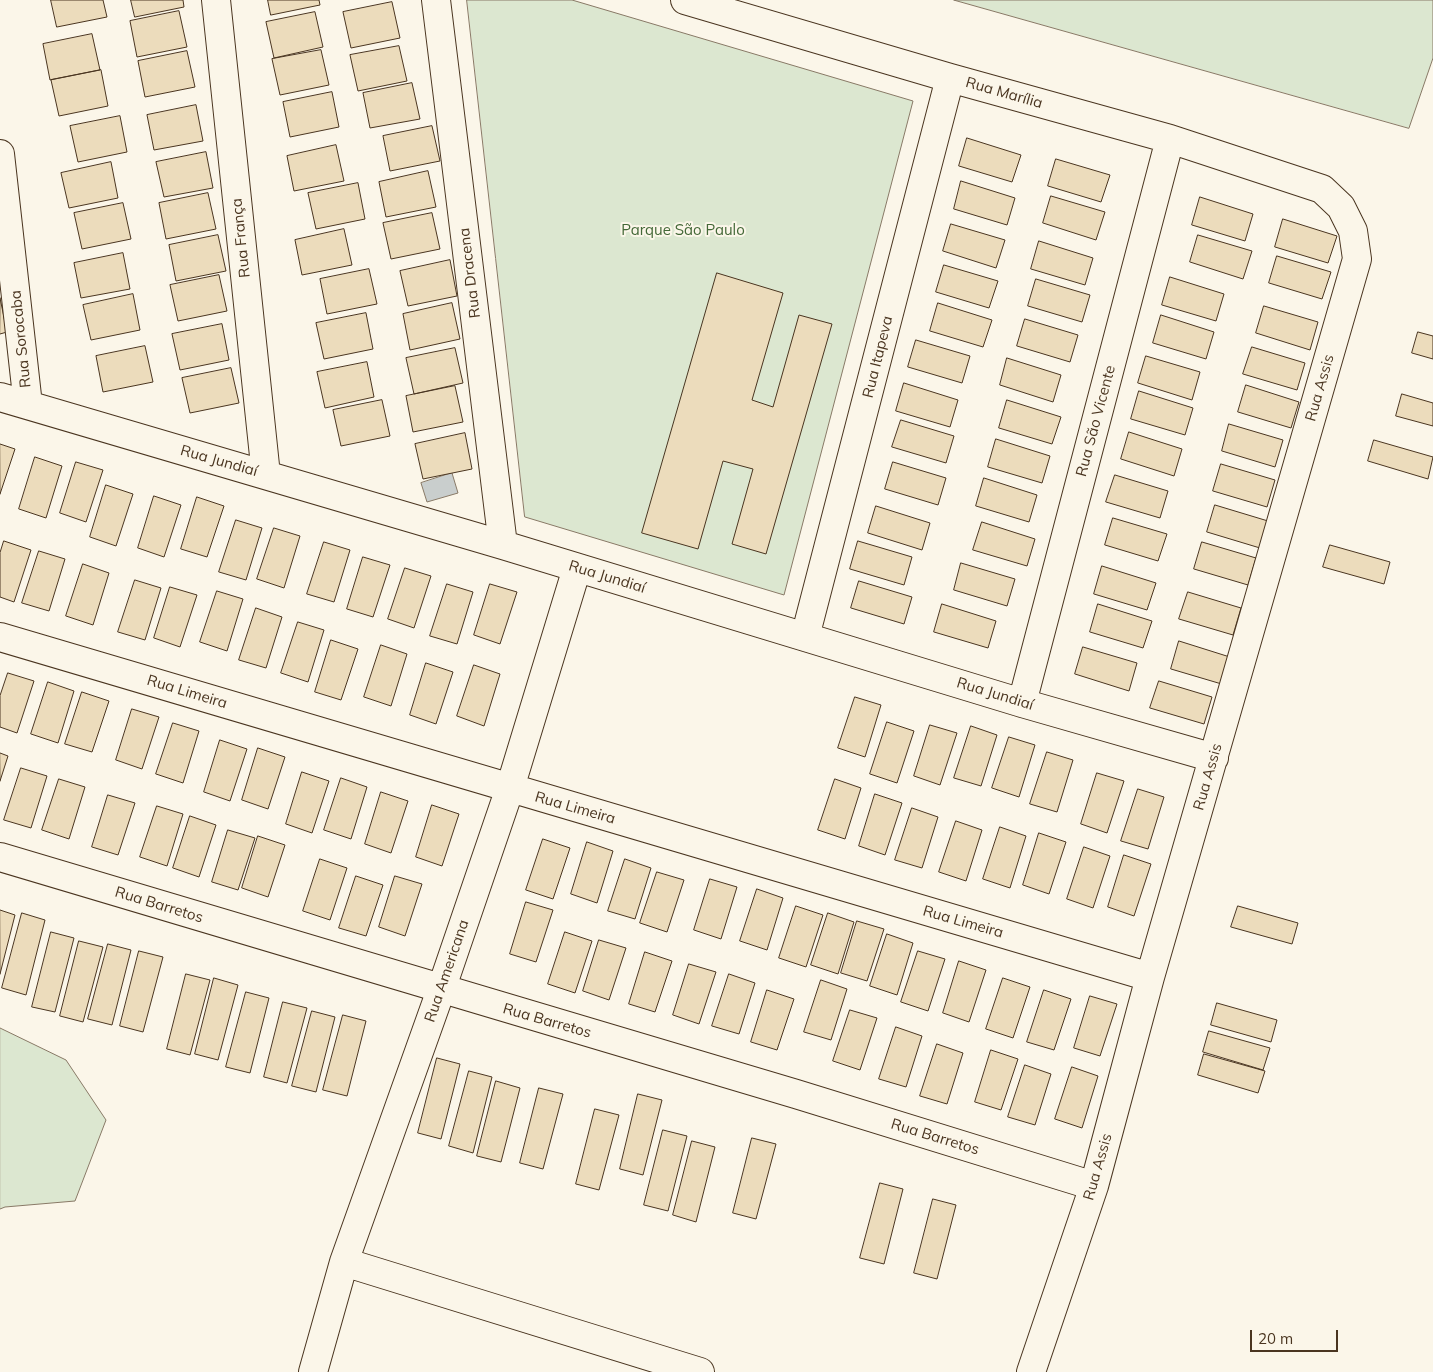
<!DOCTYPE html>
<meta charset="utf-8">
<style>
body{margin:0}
#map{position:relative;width:1433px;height:1372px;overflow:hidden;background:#fbf6e9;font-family:Mulish,sans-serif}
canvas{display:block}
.scale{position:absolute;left:1250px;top:1330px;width:88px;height:22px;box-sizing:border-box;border:2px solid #4a3520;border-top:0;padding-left:6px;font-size:15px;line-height:18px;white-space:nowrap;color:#4a3520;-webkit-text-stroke:4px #fbf6e9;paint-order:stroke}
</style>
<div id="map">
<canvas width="1433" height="1372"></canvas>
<div class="scale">20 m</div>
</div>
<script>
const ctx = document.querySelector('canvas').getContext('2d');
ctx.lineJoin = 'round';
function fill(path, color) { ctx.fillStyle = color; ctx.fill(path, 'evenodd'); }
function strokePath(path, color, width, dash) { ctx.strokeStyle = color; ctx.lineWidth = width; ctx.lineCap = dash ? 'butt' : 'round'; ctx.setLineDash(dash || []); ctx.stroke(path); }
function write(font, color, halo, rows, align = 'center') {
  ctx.font = font + ' Mulish,sans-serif'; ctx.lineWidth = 4; ctx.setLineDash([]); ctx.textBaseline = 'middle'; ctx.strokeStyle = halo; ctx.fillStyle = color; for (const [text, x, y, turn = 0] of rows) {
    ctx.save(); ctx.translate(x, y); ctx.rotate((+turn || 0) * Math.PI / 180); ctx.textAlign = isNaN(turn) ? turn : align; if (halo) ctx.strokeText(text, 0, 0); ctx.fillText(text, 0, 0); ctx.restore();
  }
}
const green = new Path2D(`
 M 467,0 L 572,0 L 913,101 L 784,595 L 525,517 Z
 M 954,0 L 1433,0 L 1433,58 L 1409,128 Z
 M 0,1028 L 66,1060 L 106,1120 L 75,1201 L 5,1207 L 0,1209 Z`);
fill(green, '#dce7d0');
strokePath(green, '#887966', 1);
const water = new Path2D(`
 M 452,473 L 458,493 L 427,502 L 421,483 Z`);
fill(water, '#c9cecd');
strokePath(water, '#887966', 1);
const building = new Path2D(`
 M 51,0 L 103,0 L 107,17 L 57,27 Z
 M 131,0 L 183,0 L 184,7 L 135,17 Z
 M 268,0 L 319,0 L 320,5 L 271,15 Z
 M 392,2 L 400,38 L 351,48 L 343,12 Z
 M 179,11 L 187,47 L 137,57 L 130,21 Z
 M 315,12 L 323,47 L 274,58 L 266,22 Z
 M 92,34 L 100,70 L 50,80 L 43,44 Z
 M 399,46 L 407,81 L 358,91 L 350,55 Z
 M 321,50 L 329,85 L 280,95 L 272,59 Z
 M 187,51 L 195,87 L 145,97 L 138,61 Z
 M 101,70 L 108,106 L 59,116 L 51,80 Z
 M 412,83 L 420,119 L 370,128 L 363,93 Z
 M 332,92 L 339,127 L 290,137 L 283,102 Z
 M 196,105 L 203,141 L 154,150 L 147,115 Z
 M 120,116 L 127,152 L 78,162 L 70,126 Z
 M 432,126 L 440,161 L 390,171 L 383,136 Z
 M 967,138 L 1021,155 L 1012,182 L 959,166 Z
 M 336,145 L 344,181 L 294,191 L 287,156 Z
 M 206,152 L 213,188 L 164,197 L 156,162 Z
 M 1056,159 L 1110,175 L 1101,202 L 1048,186 Z
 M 111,162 L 118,198 L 69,208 L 61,173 Z
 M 428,171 L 436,207 L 386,217 L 379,182 Z
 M 961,181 L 1015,198 L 1007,225 L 954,209 Z
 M 358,183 L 365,219 L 316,229 L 308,193 Z
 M 208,193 L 216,229 L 166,239 L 159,203 Z
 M 1051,196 L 1105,212 L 1096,240 L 1043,223 Z
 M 1200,197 L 1253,214 L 1245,241 L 1192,225 Z
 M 123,203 L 131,239 L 82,249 L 74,213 Z
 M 432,213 L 440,249 L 391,259 L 383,223 Z
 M 1283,219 L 1337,236 L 1328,263 L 1275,247 Z
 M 951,224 L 1005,240 L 996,268 L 943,251 Z
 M 344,229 L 352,265 L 302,275 L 295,240 Z
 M 218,235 L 226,271 L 176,281 L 169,245 Z
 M 1198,235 L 1252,251 L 1243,279 L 1190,262 Z
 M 1039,241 L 1093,258 L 1085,285 L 1031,269 Z
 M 123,253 L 130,289 L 81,298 L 74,263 Z
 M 1277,256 L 1331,272 L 1322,299 L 1269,283 Z
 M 450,260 L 457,296 L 408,306 L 400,271 Z
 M 944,265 L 998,281 L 989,308 L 936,292 Z
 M 369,269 L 377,304 L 327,314 L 320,279 Z
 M 717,273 L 783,293 L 752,400 L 773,407 L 799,315 L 832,324 L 766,554 L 732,544 L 753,469 L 723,461 L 698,549 L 642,533 Z
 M 219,275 L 227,311 L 178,321 L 170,285 Z
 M 1170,277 L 1224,294 L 1216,321 L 1162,305 Z
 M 1036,279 L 1090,295 L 1082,322 L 1028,306 Z
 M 133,294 L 140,330 L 91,340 L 83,305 Z
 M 0,298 L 7,332 L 0,334 Z
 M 452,303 L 460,339 L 410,350 L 403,314 Z
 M 938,303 L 992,320 L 983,347 L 930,331 Z
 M 1264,306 L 1318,322 L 1310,350 L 1256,333 Z
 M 366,313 L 373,349 L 324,359 L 316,323 Z
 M 1161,315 L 1214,332 L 1206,359 L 1153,343 Z
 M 1025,319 L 1078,335 L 1070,362 L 1017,346 Z
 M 222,324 L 229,360 L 180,370 L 172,334 Z
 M 1418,332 L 1433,336 L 1433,359 L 1412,353 Z
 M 916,340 L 970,356 L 962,383 L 908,367 Z
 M 145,346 L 153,382 L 103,392 L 96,356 Z
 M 1252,347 L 1305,363 L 1297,390 L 1243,374 Z
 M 455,348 L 463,383 L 414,394 L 406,358 Z
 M 1146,356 L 1200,372 L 1192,400 L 1138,383 Z
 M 1007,358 L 1061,375 L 1053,402 L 1000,385 Z
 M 367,362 L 374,397 L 325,408 L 317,372 Z
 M 231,368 L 239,403 L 190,413 L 182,378 Z
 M 904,383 L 958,400 L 950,427 L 896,411 Z
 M 1246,385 L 1299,402 L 1291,428 L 1238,412 Z
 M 455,386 L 463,422 L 413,432 L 406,396 Z
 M 1139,391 L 1193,408 L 1185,435 L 1131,419 Z
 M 1402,394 L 1433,403 L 1433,426 L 1396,416 Z
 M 382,400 L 390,436 L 341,446 L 333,410 Z
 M 1007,400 L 1061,417 L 1052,444 L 999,428 Z
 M 901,420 L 954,436 L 946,463 L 892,447 Z
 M 1229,424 L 1283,440 L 1275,467 L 1222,451 Z
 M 1129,432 L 1182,449 L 1174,476 L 1121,459 Z
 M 465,433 L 472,469 L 423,479 L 415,444 Z
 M 996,439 L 1050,456 L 1042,483 L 988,467 Z
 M 1374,440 L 1433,457 L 1428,479 L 1368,461 Z
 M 0,444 L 15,449 L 0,494 Z
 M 35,457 L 62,466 L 46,518 L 19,509 Z
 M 76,462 L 103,470 L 86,522 L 60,513 Z
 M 893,462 L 946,478 L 938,505 L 885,489 Z
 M 1221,464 L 1275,480 L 1267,507 L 1213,491 Z
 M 1115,475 L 1168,491 L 1160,518 L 1106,502 Z
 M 984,478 L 1037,495 L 1029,522 L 976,506 Z
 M 106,485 L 133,494 L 116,546 L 90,537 Z
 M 154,496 L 181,505 L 164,557 L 138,548 Z
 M 197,497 L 224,506 L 207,557 L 181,549 Z
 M 1215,505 L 1268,521 L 1260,548 L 1207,532 Z
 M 876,506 L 930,523 L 922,550 L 868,533 Z
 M 1113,518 L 1167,534 L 1158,561 L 1105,545 Z
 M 236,520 L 262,528 L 246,580 L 219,572 Z
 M 982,522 L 1035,539 L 1027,566 L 973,550 Z
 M 274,528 L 300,536 L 284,588 L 257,579 Z
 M 4,541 L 31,550 L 14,602 L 0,597 L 0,553 Z
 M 858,541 L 912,557 L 904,585 L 850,569 Z
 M 324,542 L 350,550 L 334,602 L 307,594 Z
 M 1202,542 L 1256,558 L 1248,585 L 1194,569 Z
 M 1330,545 L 1390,562 L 1384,584 L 1323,567 Z
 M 39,551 L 65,559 L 49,611 L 22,603 Z
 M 363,557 L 390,565 L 373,617 L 347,609 Z
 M 961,563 L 1015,579 L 1007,606 L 954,590 Z
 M 83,564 L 109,573 L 93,625 L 66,616 Z
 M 1102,566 L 1156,583 L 1147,610 L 1094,594 Z
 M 405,568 L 431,576 L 414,628 L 388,619 Z
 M 135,580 L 161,588 L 145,640 L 118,632 Z
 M 859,581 L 912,597 L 904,624 L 851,608 Z
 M 447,584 L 473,592 L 457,644 L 430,636 Z
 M 490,584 L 517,592 L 500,644 L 474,635 Z
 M 170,587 L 197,595 L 180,647 L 154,638 Z
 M 217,591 L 243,599 L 227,651 L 200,642 Z
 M 1188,592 L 1241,608 L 1233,635 L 1179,619 Z
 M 942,604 L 996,621 L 988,648 L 934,632 Z
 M 1098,604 L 1152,621 L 1143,648 L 1090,632 Z
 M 256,608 L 282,617 L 266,668 L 239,660 Z
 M 298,622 L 324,630 L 308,682 L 281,673 Z
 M 331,640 L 358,649 L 341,700 L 315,692 Z
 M 1179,641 L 1233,658 L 1225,685 L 1171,669 Z
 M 381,645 L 407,654 L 391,706 L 364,697 Z
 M 1083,647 L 1137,663 L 1129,691 L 1075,674 Z
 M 426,663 L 453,672 L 436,724 L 410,715 Z
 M 474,665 L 500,674 L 484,726 L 457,716 Z
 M 8,673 L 34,681 L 17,733 L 0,727 L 0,696 Z
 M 1159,681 L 1212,697 L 1204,724 L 1150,708 Z
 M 48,682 L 74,691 L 58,743 L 31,734 Z
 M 82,692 L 109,701 L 92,752 L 65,744 Z
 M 855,697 L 881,705 L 865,757 L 838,748 Z
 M 132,709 L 159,717 L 142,769 L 116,760 Z
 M 887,722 L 914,731 L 897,783 L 870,774 Z
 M 173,723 L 199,731 L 183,783 L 156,774 Z
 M 930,725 L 957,733 L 940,785 L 914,776 Z
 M 971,726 L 997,735 L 981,786 L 954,778 Z
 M 1009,737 L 1035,745 L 1019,797 L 992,788 Z
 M 220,740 L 247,749 L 230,801 L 204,792 Z
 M 258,748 L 285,757 L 268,809 L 242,800 Z
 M 1047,752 L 1073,760 L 1057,812 L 1030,804 Z
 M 0,753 L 8,756 L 0,781 Z
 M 21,768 L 47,776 L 31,828 L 4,820 Z
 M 302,772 L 329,781 L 312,833 L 286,824 Z
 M 1097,773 L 1124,781 L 1107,833 L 1081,824 Z
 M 341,778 L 367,787 L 351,839 L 324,830 Z
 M 59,779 L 85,787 L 69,839 L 42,830 Z
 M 835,779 L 861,788 L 845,839 L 818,830 Z
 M 1138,789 L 1164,797 L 1148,849 L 1121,841 Z
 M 381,792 L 408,801 L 391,853 L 365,844 Z
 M 875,794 L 902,803 L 885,855 L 859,846 Z
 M 108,795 L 135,803 L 118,855 L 92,847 Z
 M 432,805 L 459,814 L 442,866 L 416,857 Z
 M 157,806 L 183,814 L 167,866 L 140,857 Z
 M 912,808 L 938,817 L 922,868 L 895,860 Z
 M 190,816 L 216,825 L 199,877 L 173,868 Z
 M 956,821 L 982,830 L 966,881 L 939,872 Z
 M 1000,827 L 1026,836 L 1010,888 L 983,879 Z
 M 228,830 L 255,838 L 238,890 L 212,882 Z
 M 1039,833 L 1066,842 L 1049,894 L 1023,885 Z
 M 258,836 L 285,845 L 268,897 L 242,888 Z
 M 543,839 L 570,848 L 553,899 L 526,890 Z
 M 587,842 L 613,851 L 597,903 L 571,894 Z
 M 1084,847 L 1110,856 L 1093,908 L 1067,899 Z
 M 1124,855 L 1151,864 L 1134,916 L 1108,907 Z
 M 320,859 L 347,868 L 330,920 L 303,911 Z
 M 625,859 L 651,868 L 635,919 L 608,911 Z
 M 657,872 L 684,880 L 667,932 L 640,923 Z
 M 356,876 L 383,885 L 366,936 L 339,928 Z
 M 395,876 L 422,884 L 405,936 L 379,927 Z
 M 710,879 L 737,887 L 721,939 L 694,930 Z
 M 757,889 L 783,898 L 767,950 L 740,941 Z
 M 526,902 L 553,910 L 536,962 L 510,954 Z
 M 796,906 L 823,915 L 806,967 L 779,958 Z
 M 1238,906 L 1298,923 L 1292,944 L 1231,927 Z
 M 0,910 L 15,915 L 0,974 Z
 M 22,913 L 45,920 L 26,995 L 2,988 Z
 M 828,913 L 854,922 L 838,974 L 811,965 Z
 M 857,921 L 884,929 L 867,981 L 841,973 Z
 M 51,932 L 74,938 L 55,1012 L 32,1007 Z
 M 565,932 L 592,941 L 575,993 L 548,984 Z
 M 887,934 L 913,943 L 897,995 L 870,986 Z
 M 599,940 L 626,948 L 609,1000 L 583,991 Z
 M 79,941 L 103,947 L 83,1022 L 60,1016 Z
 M 108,944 L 131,950 L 112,1025 L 88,1019 Z
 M 139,951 L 163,957 L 143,1032 L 120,1026 Z
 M 918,951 L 945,959 L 928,1011 L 901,1002 Z
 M 645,952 L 672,961 L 655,1012 L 629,1004 Z
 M 959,961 L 986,970 L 969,1022 L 943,1013 Z
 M 689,964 L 716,972 L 699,1024 L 673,1015 Z
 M 186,974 L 210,980 L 190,1055 L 167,1049 Z
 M 729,974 L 755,983 L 739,1034 L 712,1026 Z
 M 214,978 L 238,985 L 218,1060 L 195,1054 Z
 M 1003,978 L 1030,987 L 1013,1038 L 986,1029 Z
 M 821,980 L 847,989 L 831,1040 L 804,1032 Z
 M 767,990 L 794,999 L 777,1050 L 751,1042 Z
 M 1044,990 L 1071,999 L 1054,1050 L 1027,1042 Z
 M 246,992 L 269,998 L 250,1073 L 226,1067 Z
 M 1090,996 L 1117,1004 L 1100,1056 L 1074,1048 Z
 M 283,1002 L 307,1008 L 287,1083 L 264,1077 Z
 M 1217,1003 L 1277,1020 L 1271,1042 L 1211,1025 Z
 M 850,1010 L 877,1018 L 860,1070 L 833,1061 Z
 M 312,1011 L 335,1017 L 316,1092 L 292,1086 Z
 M 343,1015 L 366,1021 L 347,1096 L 323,1090 Z
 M 896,1027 L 922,1036 L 906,1087 L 879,1079 Z
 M 1209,1031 L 1270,1048 L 1263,1070 L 1203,1052 Z
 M 937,1044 L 963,1053 L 947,1104 L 920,1096 Z
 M 991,1050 L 1018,1059 L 1001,1110 L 975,1102 Z
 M 1204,1054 L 1265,1071 L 1258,1093 L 1198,1075 Z
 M 437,1058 L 460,1064 L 441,1139 L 418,1133 Z
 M 1025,1065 L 1051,1074 L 1035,1125 L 1008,1117 Z
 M 1072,1067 L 1098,1076 L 1082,1128 L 1055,1119 Z
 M 469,1071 L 492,1077 L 473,1153 L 449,1146 Z
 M 496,1081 L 520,1088 L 501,1162 L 477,1156 Z
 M 539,1088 L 563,1094 L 543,1169 L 520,1163 Z
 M 638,1094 L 662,1100 L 643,1175 L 620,1169 Z
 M 595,1109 L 619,1115 L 599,1190 L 576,1184 Z
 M 663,1130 L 687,1136 L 668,1211 L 644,1205 Z
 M 752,1138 L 776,1144 L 756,1219 L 733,1213 Z
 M 692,1141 L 715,1147 L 696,1222 L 673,1215 Z
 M 880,1183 L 903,1189 L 884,1264 L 860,1258 Z
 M 933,1199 L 956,1205 L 937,1279 L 914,1273 Z`);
fill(building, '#ecdcbc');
strokePath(building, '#4a3520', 1);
const minor = new Path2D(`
 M 216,0 L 266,475
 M 436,0 L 503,545
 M 685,0 L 950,78 L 1170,139 L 1322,189 L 1341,207 L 1353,231 L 1357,259 L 1150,977 L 1094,1186 L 1031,1372
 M 0,154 L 28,405
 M 0,397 L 503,545 L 1022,703 L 1214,758
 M 0,637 L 1150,977
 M 805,637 L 950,78
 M 1022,703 L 1170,139
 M 0,857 L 796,1094 L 1094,1186
 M 344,1262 L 700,1372
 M 313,1372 L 344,1262 L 441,990 L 510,788 L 577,568`);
strokePath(minor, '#4a3520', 30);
strokePath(minor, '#fbf6e9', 28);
write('15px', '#4a3520', '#fbf6e9', [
 ["Rua Marília",1004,93,16],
 ["Rua França",241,238,-96],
 ["Rua Dracena",470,273,-97],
 ["Rua Sorocaba",21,339,-96],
 ["Rua Itapeva",878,357,-76],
 ["Rua Assis",1320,388,-74],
 ["Rua São Vicente",1096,421,-75],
 ["Rua Jundiaí",219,461,16],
 ["Rua Jundiaí",607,577,17],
 ["Rua Limeira",187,692,17],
 ["Rua Jundiaí",995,694,17],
 ["Rua Assis",1208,777,-74],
 ["Rua Limeira",575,808,16],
 ["Rua Barretos",159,905,17],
 ["Rua Limeira",963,922,16],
 ["Rua Americana",447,971,-71],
 ["Rua Barretos",547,1021,16],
 ["Rua Barretos",935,1137,17],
 ["Rua Assis",1098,1167,-74]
]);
write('15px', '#436837', '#fbf6e9', [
 ["Parque São Paulo",683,230]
]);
</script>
